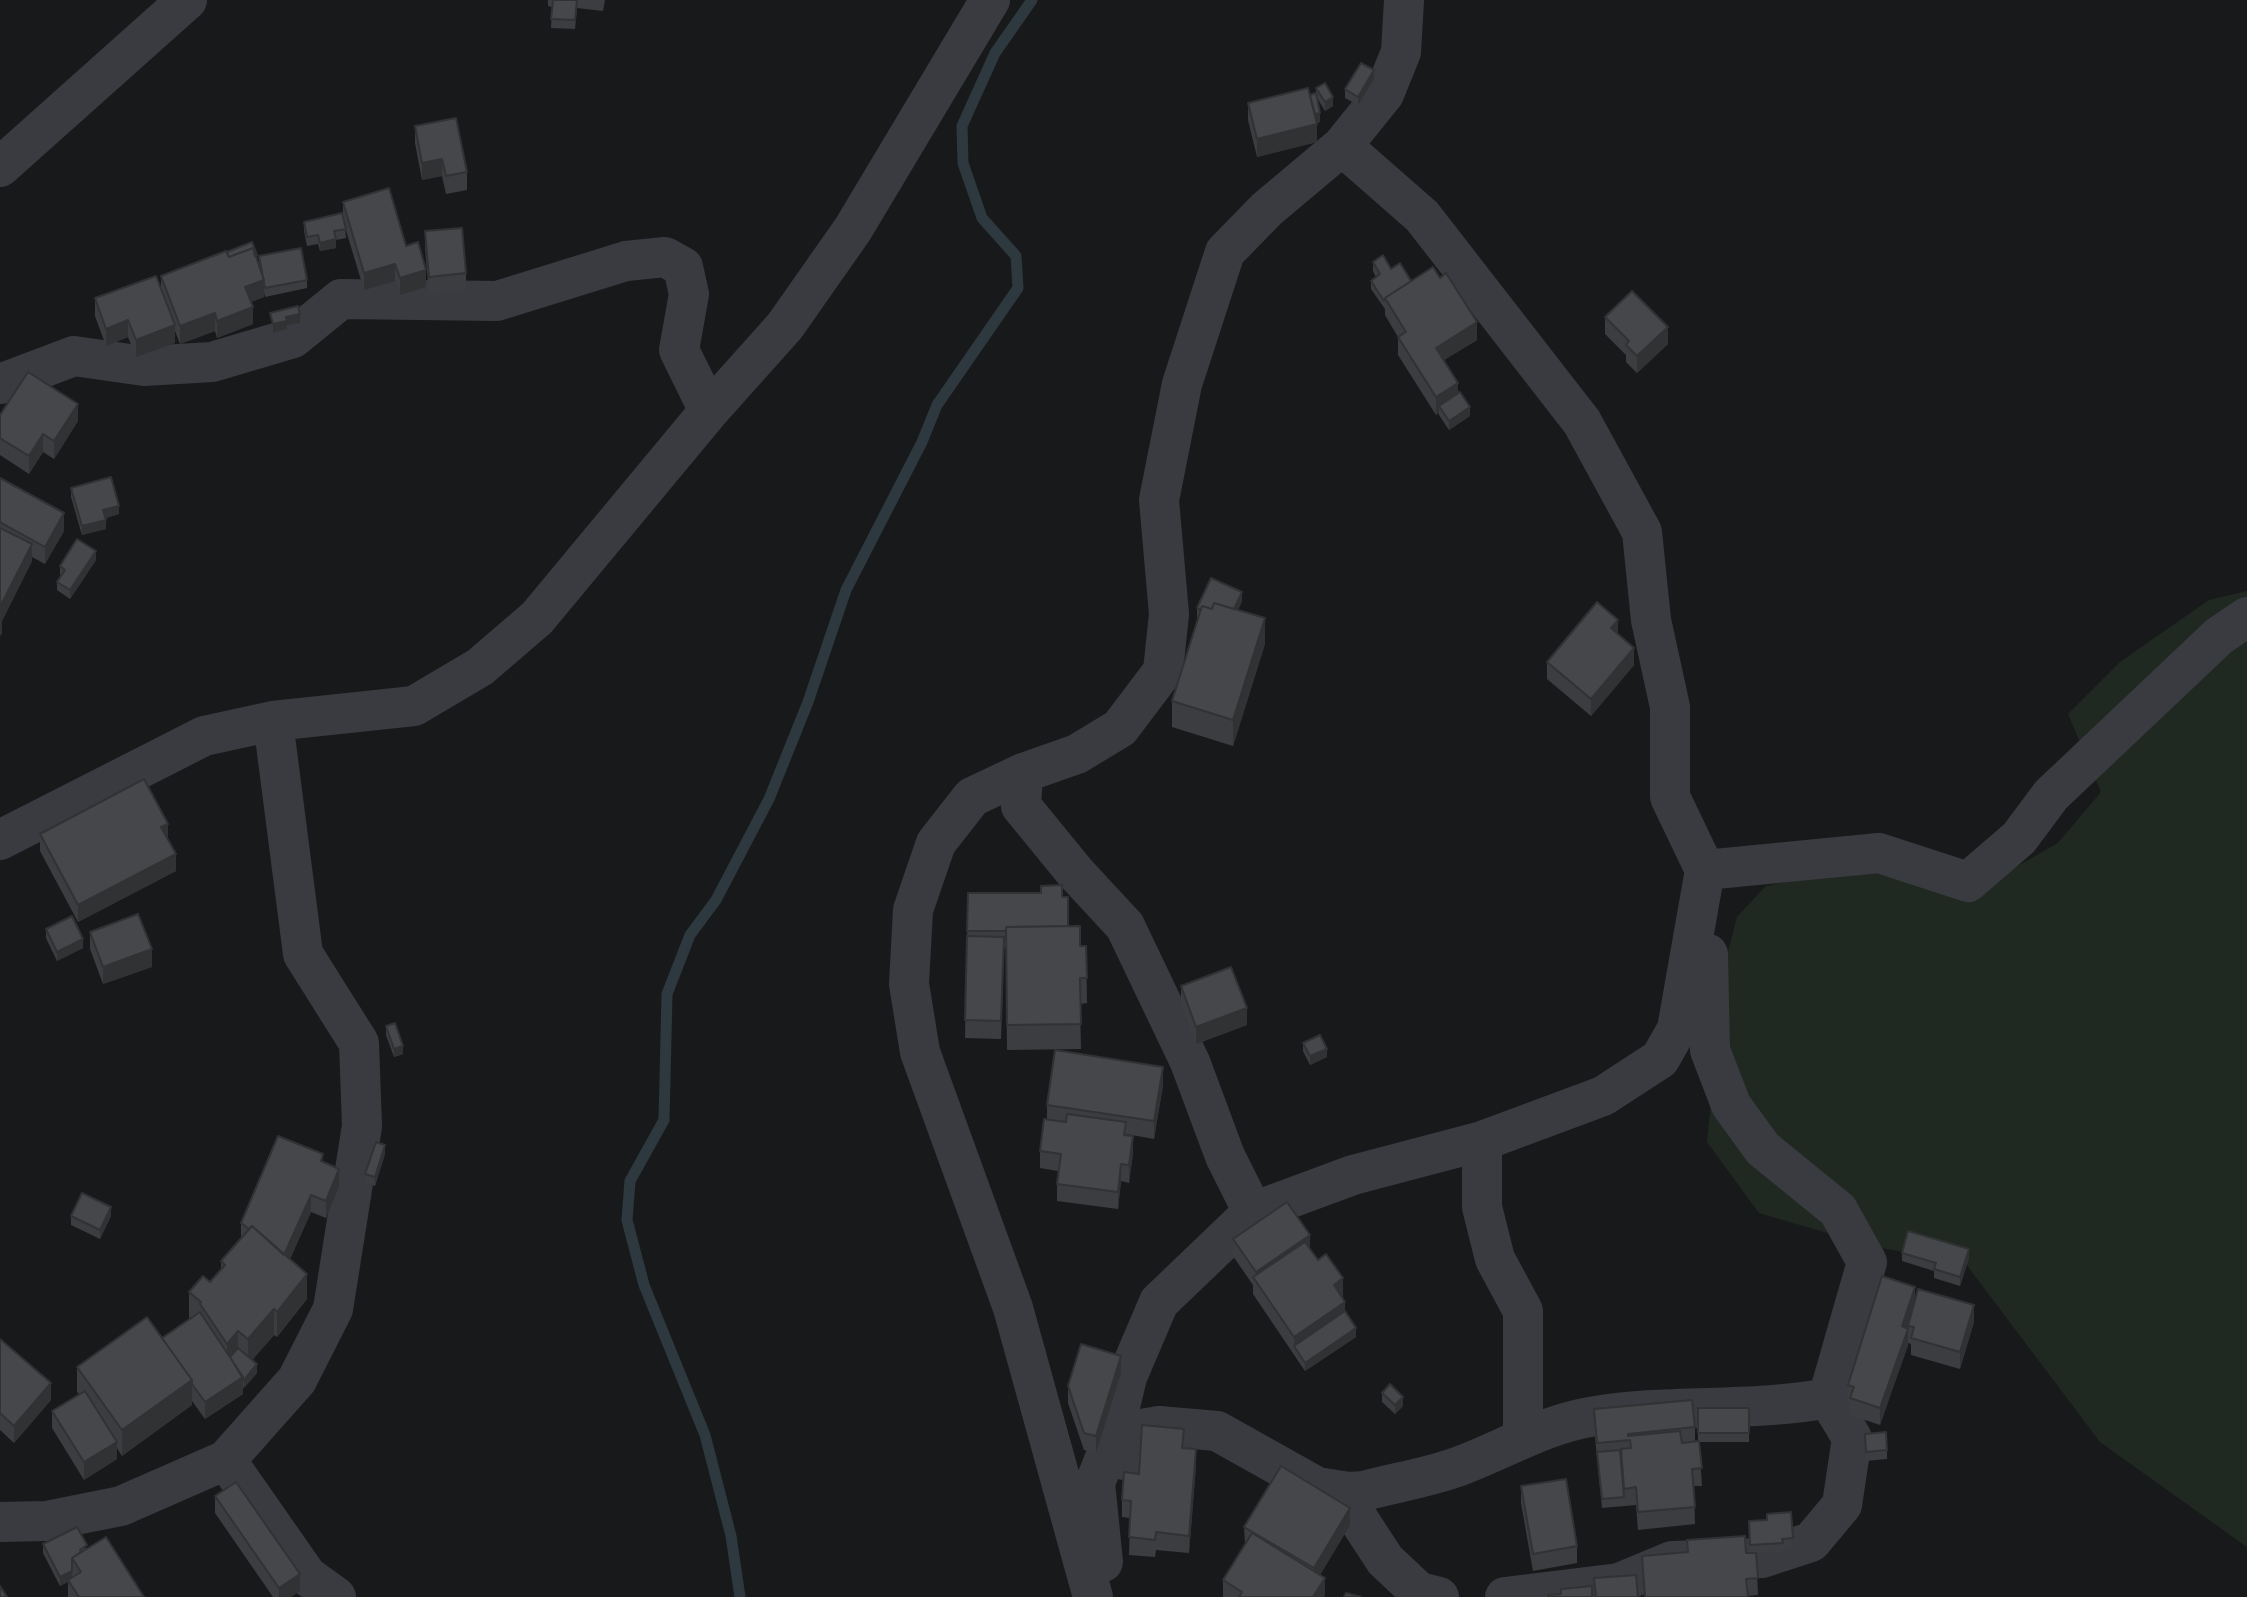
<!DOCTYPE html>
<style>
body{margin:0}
canvas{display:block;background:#18191b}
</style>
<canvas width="2247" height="1597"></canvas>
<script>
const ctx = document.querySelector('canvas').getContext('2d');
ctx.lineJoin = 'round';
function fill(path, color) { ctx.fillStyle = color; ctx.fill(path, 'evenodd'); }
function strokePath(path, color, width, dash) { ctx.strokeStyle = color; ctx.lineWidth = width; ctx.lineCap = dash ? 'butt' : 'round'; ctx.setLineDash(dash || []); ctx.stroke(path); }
fill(new Path2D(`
 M 2247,591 L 2247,1547 L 2100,1442 L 1966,1264 L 1872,1246 L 1759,1213 L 1707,1142 L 1725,963 L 1737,917 L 1766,886 L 1859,868 L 1979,888 L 2058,843 L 2101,792 L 2068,714 L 2120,662 L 2209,600 Z`), '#202921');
strokePath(new Path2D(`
 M 740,1597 L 731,1536 L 705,1435 L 644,1285 L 627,1220 L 630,1181 L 664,1120 L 667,994 L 690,935 L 716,900 L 769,799 L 808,702 L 846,590 L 922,442 L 937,405 L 1018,288 L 1016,256 L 982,218 L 963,163 L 962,126 L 995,53 L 1032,0`), '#2e393f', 11);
strokePath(new Path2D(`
 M 0,167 L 187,0
 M 0,384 L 74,356 L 144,366 L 212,362 L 293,338 L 341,299 L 497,301 L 626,261 L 665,257 L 683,267 L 689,294 L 679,350 L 709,411
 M 1023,773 L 1021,806 L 1075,872 L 1125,926 L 1190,1062 L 1225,1156 L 1253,1212
 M 0,840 L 204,736 L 273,721 L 414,706 L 480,667 L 537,618 L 709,411 L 785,326 L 853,229 L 990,0
 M 1705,870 L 1879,853 L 1968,882 L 2019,838 L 2051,795 L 2219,636 L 2247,617
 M 1482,1141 L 1482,1207 L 1495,1259 L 1523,1311 L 1523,1438
 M 226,1460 L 307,1576 L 336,1597
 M 1124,1460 L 1130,1431 L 1159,1426 L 1217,1431 L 1317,1487 L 1349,1492 L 1364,1491 C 1397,1482 1433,1477 1465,1464 C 1506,1448 1547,1424 1590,1417 C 1669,1403 1750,1413 1828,1398 L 1867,1262 L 1838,1210 L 1763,1149 L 1731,1105 L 1710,1050 L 1708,954
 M 1349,1492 L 1357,1517 L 1385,1560 L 1419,1592 L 1439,1597
 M 0,1522 L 46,1521 L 121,1506 L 226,1460 L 297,1380 L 333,1309 L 362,1126 L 359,1043 L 303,954 L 273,721
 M 1087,1569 L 1103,1562 L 1095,1483 L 1112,1440 L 1127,1377 L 1159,1302 L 1253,1212 L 1353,1175 L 1482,1141 L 1603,1096 L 1660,1059 L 1677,1029 L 1705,870 L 1670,797 L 1670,707 L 1651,620 L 1642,532 L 1582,422 L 1422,216 L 1342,146
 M 1093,1597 L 1013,1308 L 920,1052 L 909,984 L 913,910 L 936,843 L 972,797 L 1023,773 L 1077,754 L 1120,728 L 1163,671 L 1169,614 L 1159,500 L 1182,384 L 1225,252 L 1267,209 L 1342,146 L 1384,94 L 1401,52 L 1404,0
 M 1505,1597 L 1619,1583 L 1672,1561 L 1762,1558 L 1811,1542 L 1842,1505 L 1852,1438 L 1828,1398`), '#393b40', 40);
fill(new Path2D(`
 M 548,0 L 605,0 L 603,11 L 577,8 L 575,29 L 551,28 L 552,7 L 548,6 Z
 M 1374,79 L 1358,105 L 1345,98 L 1345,89 Z
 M 1316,88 L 1333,106 L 1325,111 L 1316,96 Z
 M 1310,96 L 1320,122 L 1317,123 L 1317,142 L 1257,157 L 1248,120 L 1248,103 Z
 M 415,126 L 467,172 L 467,190 L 446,194 L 442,176 L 422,180 L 415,143 Z
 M 343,202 L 406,246 L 426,287 L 400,295 L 395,281 L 364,290 L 345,227 L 346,238 L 336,240 L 336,248 L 320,251 L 318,244 L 307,246 L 304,231 L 304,222 L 343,217 Z
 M 425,231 L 466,273 L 466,291 L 429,294 L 425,248 Z
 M 259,256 L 307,280 L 307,288 L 265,297 L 264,292 L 264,297 L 251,302 L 253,324 L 217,338 L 215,331 L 180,344 L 175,331 L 175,343 L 136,357 L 128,337 L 106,346 L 95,316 L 95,298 L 161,288 L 161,276 L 257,260 L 259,264 Z
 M 1373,262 L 1391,269 L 1411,281 L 1477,340 L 1444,360 L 1470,416 L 1449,430 L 1439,415 L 1439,413 L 1436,415 L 1398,355 L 1398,337 L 1385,315 L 1385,309 L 1371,289 L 1371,281 L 1376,277 L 1373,271 Z
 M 1605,317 L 1668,344 L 1637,373 L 1626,362 L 1626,355 L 1605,334 Z
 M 0,415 L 78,421 L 54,459 L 43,452 L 29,474 L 0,455 Z
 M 0,478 L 64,531 L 45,564 L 32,557 L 32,561 L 2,621 L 2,633 L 0,636 Z
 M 71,488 L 119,514 L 106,518 L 106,529 L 82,535 L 71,497 Z
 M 96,560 L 70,599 L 57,590 L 57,582 L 61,576 L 60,574 L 60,566 Z
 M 1242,601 L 1238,610 L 1265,644 L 1233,746 L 1172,727 L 1172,701 L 1199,618 L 1197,617 L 1197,608 Z
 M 1618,634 L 1634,665 L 1591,716 L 1547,679 L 1547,662 Z
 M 40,834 L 168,838 L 176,871 L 78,922 L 40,851 Z
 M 968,893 L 1062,897 L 1068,926 L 1080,946 L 1086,946 L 1087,1003 L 1080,1004 L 1081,1049 L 1007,1050 L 1006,948 L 1004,948 L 1001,1039 L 965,1038 Z
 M 46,929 L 83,948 L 57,961 L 46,938 Z
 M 90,932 L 152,967 L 103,984 L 90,949 Z
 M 1181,986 L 1247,1025 L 1196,1044 L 1181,1003 Z
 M 386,1026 L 403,1054 L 394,1057 L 386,1035 Z
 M 1303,1043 L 1327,1057 L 1310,1065 L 1303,1051 Z
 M 1163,1085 L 1154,1139 L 1126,1134 L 1133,1153 L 1129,1183 L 1121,1181 L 1118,1209 L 1057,1201 L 1057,1184 L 1058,1171 L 1040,1168 L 1040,1151 L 1047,1120 L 1047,1105 Z
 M 385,1154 L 375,1186 L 365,1182 L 365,1174 Z
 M 323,1162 L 339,1186 L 326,1218 L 311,1212 L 290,1259 L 307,1299 L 277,1337 L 274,1335 L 252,1360 L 257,1373 L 244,1388 L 243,1387 L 243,1394 L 205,1419 L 192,1401 L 192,1405 L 122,1456 L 117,1448 L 117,1459 L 84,1480 L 52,1428 L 52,1411 L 79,1394 L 77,1392 L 77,1367 L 162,1338 L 191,1319 L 189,1318 L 189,1292 L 210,1282 L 221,1270 L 221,1261 L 241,1238 L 241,1223 Z
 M 71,1216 L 111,1216 L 100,1239 L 71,1225 Z
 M 1233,1239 L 1310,1250 L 1343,1296 L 1342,1297 L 1345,1311 L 1356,1337 L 1305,1371 L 1253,1294 L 1253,1285 L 1233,1256 Z
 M 1902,1253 L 1969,1258 L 1960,1286 L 1934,1278 L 1934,1271 L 1902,1261 Z
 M 1915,1300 L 1974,1322 L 1960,1369 L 1911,1355 L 1911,1344 L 1908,1343 L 1880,1425 L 1850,1415 L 1850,1403 L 1848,1402 L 1848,1385 Z
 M 0,1339 L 51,1400 L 14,1443 L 0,1430 Z
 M 1121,1373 L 1096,1453 L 1084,1450 L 1068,1403 L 1068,1386 Z
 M 1382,1393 L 1403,1406 L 1395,1414 L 1382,1402 Z
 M 1698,1408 L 1749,1408 L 1749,1442 L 1699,1442 L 1702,1486 L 1694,1486 L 1695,1524 L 1638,1530 L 1636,1505 L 1602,1508 L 1594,1427 L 1594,1409 L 1695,1427 L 1695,1441 L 1698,1441 Z
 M 1865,1434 L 1887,1450 L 1887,1459 L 1866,1461 Z
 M 1183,1448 L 1196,1466 L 1189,1553 L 1156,1550 L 1155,1557 L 1129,1555 L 1130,1518 L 1122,1517 L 1122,1500 L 1139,1474 Z
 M 1521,1486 L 1577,1546 L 1577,1563 L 1533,1571 L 1521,1503 Z
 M 215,1496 L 300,1591 L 291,1597 L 273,1597 L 215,1513 Z
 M 1791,1512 L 1793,1547 L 1783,1547 L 1783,1552 L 1756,1553 L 1758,1595 L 1748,1596 L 1748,1597 L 1644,1597 L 1642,1556 L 1687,1552 L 1687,1540 L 1750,1553 L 1749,1521 L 1767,1520 Z
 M 1350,1525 L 1320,1575 L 1325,1595 L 1324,1597 L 1223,1597 L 1223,1580 L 1245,1544 L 1244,1527 Z
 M 43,1544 L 87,1548 L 144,1597 L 68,1597 L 68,1582 L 60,1586 L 43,1553 Z`), '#3b3d40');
fill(new Path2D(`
 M 1374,70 L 1374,79 L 1358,105 L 1358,97 Z
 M 1333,97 L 1333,106 L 1325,111 L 1325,102 Z
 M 1320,113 L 1320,122 L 1315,123 L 1315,114 Z
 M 1317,124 L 1317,142 L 1257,157 L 1257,139 Z
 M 442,159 L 442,176 L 422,180 L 422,163 Z
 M 336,239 L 336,248 L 320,251 L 320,243 Z
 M 395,264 L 395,281 L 364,290 L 364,273 Z
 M 426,270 L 426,287 L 400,295 L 400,278 Z
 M 264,280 L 264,297 L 245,304 L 245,287 Z
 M 253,307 L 253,324 L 217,338 L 217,321 Z
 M 215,313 L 215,331 L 180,344 L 180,326 Z
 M 300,314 L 300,323 L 287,325 L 287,329 L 273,333 L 273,324 L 286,317 Z
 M 128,320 L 128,337 L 106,346 L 106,329 Z
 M 1477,322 L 1477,340 L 1436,365 L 1436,348 Z
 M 175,325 L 175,343 L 136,357 L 136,340 Z
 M 1668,327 L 1668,344 L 1637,373 L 1637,356 Z
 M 1458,383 L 1458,400 L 1439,406 L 1439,413 L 1436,415 L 1436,397 Z
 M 78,404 L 78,421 L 54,459 L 54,441 Z
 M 1470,407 L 1470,416 L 1449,430 L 1449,421 Z
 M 43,434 L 43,452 L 29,474 L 29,456 Z
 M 119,506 L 119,514 L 103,519 L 103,510 Z
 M 64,513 L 64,531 L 45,564 L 45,547 Z
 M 106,520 L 106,529 L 82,535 L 82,526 Z
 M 32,544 L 32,561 L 2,621 L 2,633 L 0,636 L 0,607 Z
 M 96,551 L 96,560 L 70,599 L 70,590 Z
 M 1242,592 L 1242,601 L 1228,631 L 1228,623 Z
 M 1265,618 L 1265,644 L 1233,746 L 1233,720 Z
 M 1618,620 L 1618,637 L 1611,628 Z
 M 1634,648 L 1634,665 L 1591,716 L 1591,699 Z
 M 168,824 L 168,841 L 161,827 Z
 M 176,854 L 176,871 L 78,922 L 78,905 Z
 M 83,939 L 83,948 L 57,961 L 57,952 Z
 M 152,949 L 152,967 L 103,984 L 103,967 Z
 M 1247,1008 L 1247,1025 L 1196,1044 L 1196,1027 Z
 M 403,1046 L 403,1054 L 394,1057 L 394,1049 Z
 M 1327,1049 L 1327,1057 L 1310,1065 L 1310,1056 Z
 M 1163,1067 L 1163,1085 L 1154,1139 L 1154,1121 Z
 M 1133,1136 L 1133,1153 L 1129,1183 L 1129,1165 Z
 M 385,1145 L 385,1154 L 375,1186 L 375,1177 Z
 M 1121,1164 L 1121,1181 L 1118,1209 L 1118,1192 Z
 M 339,1169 L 339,1186 L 326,1218 L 326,1201 Z
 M 311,1195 L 311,1212 L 283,1275 L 283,1258 Z
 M 111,1207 L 111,1216 L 100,1239 L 100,1230 Z
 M 1310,1235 L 1310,1252 L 1256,1282 L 1256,1272 Z
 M 1969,1249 L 1969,1258 L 1960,1286 L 1960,1277 Z
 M 307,1274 L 307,1299 L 277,1337 L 277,1312 Z
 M 1343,1278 L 1343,1296 L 1334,1302 L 1334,1285 Z
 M 1915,1287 L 1915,1304 L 1902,1344 L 1902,1326 Z
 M 1345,1302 L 1345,1319 L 1294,1346 L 1294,1337 Z
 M 1974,1305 L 1974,1322 L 1960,1369 L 1960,1352 Z
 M 274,1309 L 274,1335 L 248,1365 L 248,1339 Z
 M 1356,1328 L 1356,1337 L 1305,1371 L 1305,1363 Z
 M 1908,1329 L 1908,1346 L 1880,1425 L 1880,1408 Z
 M 238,1331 L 238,1356 L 227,1361 L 227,1344 Z
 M 1121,1356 L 1121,1373 L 1096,1453 L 1096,1436 Z
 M 257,1364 L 257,1373 L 244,1388 L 244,1380 Z
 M 243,1377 L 243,1394 L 205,1419 L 205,1402 Z
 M 192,1380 L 192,1405 L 122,1456 L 122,1430 Z
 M 51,1383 L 51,1400 L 14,1443 L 14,1426 Z
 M 1403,1397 L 1403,1406 L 1395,1414 L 1395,1405 Z
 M 117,1442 L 117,1459 L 84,1480 L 84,1462 Z
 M 1196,1449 L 1196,1466 L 1189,1553 L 1189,1536 Z
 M 1350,1508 L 1350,1525 L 1314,1585 L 1314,1568 Z
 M 72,1571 L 72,1579 L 60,1586 L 60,1577 Z
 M 300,1574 L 300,1591 L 291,1597 L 279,1597 L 279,1588 Z
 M 1325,1578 L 1325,1595 L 1324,1597 L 1313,1597 Z`), '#303234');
const building = new Path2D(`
 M 553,0 L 577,0 L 575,20 L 551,19 Z
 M 1361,63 L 1374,70 L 1358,97 L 1345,89 Z
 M 1325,83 L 1333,97 L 1325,102 L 1316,88 Z
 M 1308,88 L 1317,124 L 1257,139 L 1248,103 Z
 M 1316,93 L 1320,113 L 1315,114 L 1310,95 Z
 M 456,118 L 467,172 L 446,176 L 442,159 L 422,163 L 415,126 Z
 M 389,188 L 406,246 L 418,242 L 426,270 L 400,278 L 395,264 L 364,273 L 343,202 Z
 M 342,213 L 346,229 L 334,231 L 336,239 L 320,243 L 318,235 L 307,237 L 304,222 Z
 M 462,228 L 466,273 L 429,277 L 425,231 Z
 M 252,242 L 257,255 L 255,256 L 253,248 L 229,257 L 227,252 Z
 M 253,248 L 264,280 L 245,287 L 253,307 L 217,321 L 215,313 L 180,326 L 161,276 L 226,251 L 229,257 Z
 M 301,248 L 307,280 L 265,288 L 259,256 Z
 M 1383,255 L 1391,269 L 1400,263 L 1411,281 L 1385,298 L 1384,301 L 1371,281 L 1380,274 L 1373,262 Z
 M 1433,267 L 1440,278 L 1446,273 L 1477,322 L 1436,348 L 1458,383 L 1436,397 L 1398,337 L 1406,332 L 1385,298 Z
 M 156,276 L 175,325 L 136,340 L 128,320 L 106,329 L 95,298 Z
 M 1632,291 L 1668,327 L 1637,356 L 1626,345 L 1629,341 L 1605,317 Z
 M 298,306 L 300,314 L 286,317 L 287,321 L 273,324 L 270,313 Z
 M 28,372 L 78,404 L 54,441 L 43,434 L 29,456 L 0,438 L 0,415 Z
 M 1460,392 L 1470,407 L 1449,421 L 1439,406 Z
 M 111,477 L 119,506 L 103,510 L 106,520 L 82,526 L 71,488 Z
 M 0,478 L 64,513 L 45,547 L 0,522 Z
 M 0,528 L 32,544 L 0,607 Z
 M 77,539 L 96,551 L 70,590 L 57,582 L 65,570 L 60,566 Z
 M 1211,578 L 1242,592 L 1234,609 L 1214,603 L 1212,609 L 1202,606 L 1201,610 L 1197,608 Z
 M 1597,602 L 1618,620 L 1611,628 L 1634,648 L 1591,699 L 1547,662 Z
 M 1214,603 L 1265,618 L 1233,720 L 1172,701 L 1202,606 L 1212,609 Z
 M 144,779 L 168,824 L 161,827 L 176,854 L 78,905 L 40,834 Z
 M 1062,885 L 1062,897 L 1068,897 L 1068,926 L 1006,927 L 1006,931 L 967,931 L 968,893 L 1041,893 L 1041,886 Z
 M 138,914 L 152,949 L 103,967 L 90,932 Z
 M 72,916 L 83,939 L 57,952 L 46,929 Z
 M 1080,926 L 1080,946 L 1086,946 L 1087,978 L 1080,978 L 1081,1024 L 1007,1025 L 1006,927 Z
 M 967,936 L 1004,937 L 1001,1021 L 965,1020 Z
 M 1231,967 L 1247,1008 L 1196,1027 L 1181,986 Z
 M 395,1023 L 403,1046 L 394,1049 L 386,1026 Z
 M 1320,1035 L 1327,1049 L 1310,1056 L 1303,1043 Z
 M 1055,1050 L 1163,1067 L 1154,1121 L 1047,1105 Z
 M 1067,1114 L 1126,1122 L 1124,1135 L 1133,1136 L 1129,1165 L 1121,1164 L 1118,1192 L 1057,1184 L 1061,1154 L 1040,1151 L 1044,1119 L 1066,1122 Z
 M 278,1136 L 323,1154 L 321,1161 L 339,1169 L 326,1201 L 311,1195 L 284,1255 L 252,1226 L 249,1229 L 241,1223 Z
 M 376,1142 L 385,1145 L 375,1177 L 365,1174 Z
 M 82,1193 L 111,1207 L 100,1230 L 71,1216 Z
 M 1287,1202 L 1310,1235 L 1256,1272 L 1233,1239 Z
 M 252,1226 L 307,1274 L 277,1312 L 274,1309 L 248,1339 L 238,1331 L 227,1344 L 200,1304 L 201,1302 L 189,1292 L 203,1276 L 210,1282 L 225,1265 L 221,1261 Z
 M 1908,1231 L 1969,1249 L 1960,1277 L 1934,1269 L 1936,1263 L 1902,1253 Z
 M 1305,1242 L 1318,1260 L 1326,1254 L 1343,1278 L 1334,1285 L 1345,1302 L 1294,1337 L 1253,1277 Z
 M 1882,1276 L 1915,1287 L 1902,1326 L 1908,1329 L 1880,1408 L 1850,1398 L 1854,1387 L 1848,1385 Z
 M 1918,1289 L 1974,1305 L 1960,1352 L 1911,1338 L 1914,1327 L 1908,1326 Z
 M 1345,1311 L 1356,1328 L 1305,1363 L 1294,1346 Z
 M 200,1312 L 243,1377 L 205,1402 L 192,1384 L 192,1380 L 162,1338 Z
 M 147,1317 L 192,1380 L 122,1430 L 77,1367 Z
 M 0,1339 L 51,1383 L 14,1426 L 0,1413 Z
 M 1081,1344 L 1121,1356 L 1096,1436 L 1084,1433 L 1068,1386 Z
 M 238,1348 L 257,1364 L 244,1380 L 230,1357 Z
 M 1390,1384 L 1403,1397 L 1395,1405 L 1382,1393 Z
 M 85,1391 L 117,1442 L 84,1462 L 52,1411 Z
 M 1692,1400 L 1695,1427 L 1628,1434 L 1628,1436 L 1680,1431 L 1682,1443 L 1699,1441 L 1702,1468 L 1692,1469 L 1695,1507 L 1638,1512 L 1636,1487 L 1624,1489 L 1621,1449 L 1631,1448 L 1630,1440 L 1597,1443 L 1594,1409 Z
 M 1698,1408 L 1749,1408 L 1749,1433 L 1698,1433 Z
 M 1142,1425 L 1184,1429 L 1182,1448 L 1196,1449 L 1189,1536 L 1156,1532 L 1155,1540 L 1129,1537 L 1131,1501 L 1122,1500 L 1124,1472 L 1139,1474 Z
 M 1886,1432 L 1887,1450 L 1866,1452 L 1865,1434 Z
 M 1620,1450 L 1624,1497 L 1602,1499 L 1597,1452 Z
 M 1281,1466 L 1350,1508 L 1314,1568 L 1244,1527 Z
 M 1566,1479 L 1577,1546 L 1533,1554 L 1521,1486 Z
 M 236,1482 L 300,1574 L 279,1588 L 215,1496 Z
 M 1791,1512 L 1793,1538 L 1782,1539 L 1783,1543 L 1750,1545 L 1749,1521 L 1767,1520 L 1767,1514 Z
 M 77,1527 L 87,1545 L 80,1550 L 81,1552 L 72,1558 L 72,1571 L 60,1577 L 43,1544 Z
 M 1252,1533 L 1325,1578 L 1313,1597 L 1239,1597 L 1242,1592 L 1223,1580 Z
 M 1745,1536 L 1746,1553 L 1756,1553 L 1758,1578 L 1746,1579 L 1748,1597 L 1645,1597 L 1642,1556 L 1688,1552 L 1687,1540 Z
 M 106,1537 L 144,1597 L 79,1597 L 68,1580 L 81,1572 L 72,1558 Z
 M 1636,1575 L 1638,1597 L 1596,1597 L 1594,1578 Z
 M 0,1586 L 7,1597 L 0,1597 Z
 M 1592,1586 L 1592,1597 L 1548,1597 L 1548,1595 L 1561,1594 L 1561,1589 Z
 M 1346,1593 L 1361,1597 L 1344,1597 Z`);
fill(building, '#45474b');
strokePath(building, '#303234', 2);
</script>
